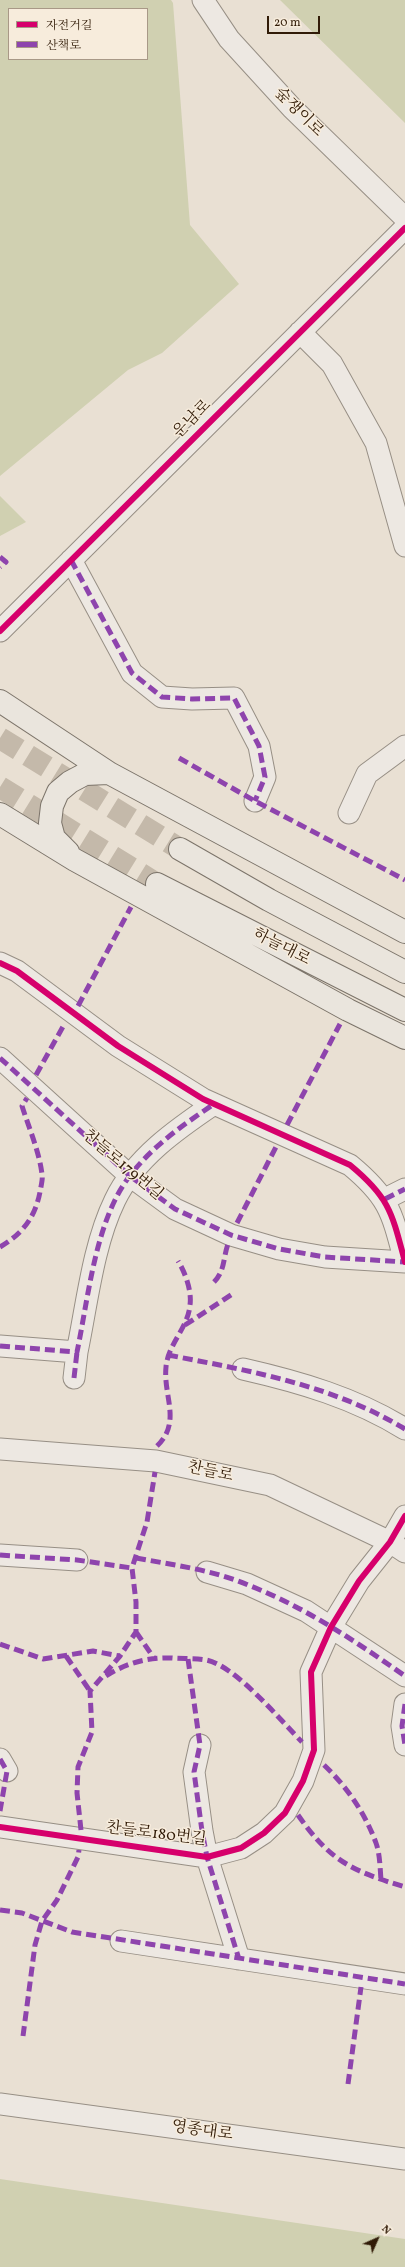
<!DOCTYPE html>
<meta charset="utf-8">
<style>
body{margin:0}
#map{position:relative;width:405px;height:2267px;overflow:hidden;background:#e9e0d3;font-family:Vollkorn,"Noto Serif KR",serif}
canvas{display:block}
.legend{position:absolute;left:8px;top:8px;width:140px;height:52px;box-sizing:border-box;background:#f7ecdc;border:1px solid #a89887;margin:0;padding:5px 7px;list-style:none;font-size:12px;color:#311b07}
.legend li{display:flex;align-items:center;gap:8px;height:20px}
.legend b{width:20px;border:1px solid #a89887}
.north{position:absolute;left:357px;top:2219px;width:40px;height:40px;-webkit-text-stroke:3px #f7ecdc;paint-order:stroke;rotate:45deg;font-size:11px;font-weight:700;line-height:16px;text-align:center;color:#311b07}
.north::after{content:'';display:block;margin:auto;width:14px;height:18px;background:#311b07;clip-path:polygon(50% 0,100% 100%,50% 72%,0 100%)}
.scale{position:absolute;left:267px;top:16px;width:53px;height:18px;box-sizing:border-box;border:2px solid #311b07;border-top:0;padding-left:5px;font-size:12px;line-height:14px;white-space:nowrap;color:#311b07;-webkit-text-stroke:3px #f7ecdc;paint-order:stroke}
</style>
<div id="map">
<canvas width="405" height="2267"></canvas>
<ul class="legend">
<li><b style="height:5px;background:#d6006c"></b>자전거길</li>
<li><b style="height:5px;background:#8e44ad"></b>산책로</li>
</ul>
<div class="north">N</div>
<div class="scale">20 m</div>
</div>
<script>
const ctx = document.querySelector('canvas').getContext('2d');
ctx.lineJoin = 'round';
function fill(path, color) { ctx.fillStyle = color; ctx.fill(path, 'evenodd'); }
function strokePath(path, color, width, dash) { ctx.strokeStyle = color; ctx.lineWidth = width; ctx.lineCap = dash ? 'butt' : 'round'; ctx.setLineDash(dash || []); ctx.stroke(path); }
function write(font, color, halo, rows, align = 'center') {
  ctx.font = font + ' Vollkorn,"Noto Serif KR",serif'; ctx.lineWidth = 3; ctx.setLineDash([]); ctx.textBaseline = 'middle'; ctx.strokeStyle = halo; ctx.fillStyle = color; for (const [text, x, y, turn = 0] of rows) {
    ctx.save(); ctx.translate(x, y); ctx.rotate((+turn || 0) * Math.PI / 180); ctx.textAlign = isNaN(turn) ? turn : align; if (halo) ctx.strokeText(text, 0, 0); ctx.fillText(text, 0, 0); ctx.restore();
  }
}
fill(new Path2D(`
 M 0,0 L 171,0 L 173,3 L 190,225 L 239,284 L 162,353 L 128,370 L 0,476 ZM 9,9 L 147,9 L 147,59 L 9,59 Z
 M 280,0 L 405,0 L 405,123 Z
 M 0,496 L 26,522 L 0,536 Z
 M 0,2179 L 405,2239 L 405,2267 L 0,2267 Z`), '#d0d0b1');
strokePath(new Path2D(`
 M 0,738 L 180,849
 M 0,787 L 157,884`), '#c4b9aa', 22, [22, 11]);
const minor = new Path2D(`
 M 203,0 L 229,39 L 292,108 L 405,218
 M 300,332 L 332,364 L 376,443 L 405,546
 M 71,560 L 132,673 L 162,697 L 192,699 L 234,698 L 259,746 L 265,777 L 255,801
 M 0,631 L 405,228
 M 349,813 L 367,774 L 405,746
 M 0,963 L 17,971 L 118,1046 L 203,1099 L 350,1165 C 390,1198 392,1213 405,1262
 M 0,1058 L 130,1176 L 175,1209 L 231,1235 L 279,1249 L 325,1257 L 405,1262
 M 385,1199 L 405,1189
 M 0,1346 L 77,1352 C 87,1304 93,1245 115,1200 C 135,1158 177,1129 214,1104
 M 243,1369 C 300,1382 355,1398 405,1429
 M 74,1378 L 77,1352
 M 0,1449 L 156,1461 L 270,1485 L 390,1542 L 405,1552
 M 0,1555 L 77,1560
 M 207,1572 L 247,1584 L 306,1611 L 405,1676
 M 405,1704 L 402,1726 L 405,1745
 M 200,1745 L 194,1772 L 202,1831 L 207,1857 L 239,1959
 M 0,1759 L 7,1771
 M 0,1827 L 207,1857 L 241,1848 L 264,1833 L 285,1813 L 303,1781 L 314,1750 L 311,1672 L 331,1627 L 359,1581 L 390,1542 L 405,1516
 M 121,1941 L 405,1984
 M 0,2104 L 405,2159`);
const highway = new Path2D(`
 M 0,701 L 109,773 L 405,932
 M 0,814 L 75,860 L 348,1010 L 405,1038
 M 180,849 L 269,900 L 405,972
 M 68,852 L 54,838 L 50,823 L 52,806 L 58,792 L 70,782 L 85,774 L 109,773
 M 157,884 L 405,1010`);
strokePath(minor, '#978f85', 23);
strokePath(highway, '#7c746a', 24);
strokePath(minor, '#ede8e2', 21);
strokePath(highway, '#eae5dd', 22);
strokePath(new Path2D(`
 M 0,557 L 6,562 L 0,567
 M 71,560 L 132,673 L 162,697 L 192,699 L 234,698 L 259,746 L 265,777 L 255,801
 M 179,758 L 255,801 L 405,880
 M 78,1006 L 131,907
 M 0,1058 L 130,1176 L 175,1209 L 231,1235 L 279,1249 L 325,1257 L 405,1262
 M 36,1075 L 65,1023
 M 287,1125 L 340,1024
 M 385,1199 L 405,1189
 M 237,1223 L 277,1145
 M 0,1247 C 22,1234 35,1218 40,1192 C 41,1186 43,1179 42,1174 C 39,1151 29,1128 22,1106 L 27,1098
 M 214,1282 C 225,1271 223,1258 228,1244
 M 185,1325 L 234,1293
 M 0,1346 L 77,1352 C 87,1304 93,1245 115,1200 C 135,1158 177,1129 214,1104
 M 168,1355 C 251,1371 332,1385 405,1429
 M 74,1378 L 77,1352
 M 157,1446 C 182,1422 163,1396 166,1367 C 168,1344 188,1328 190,1305 C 192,1291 185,1272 178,1261
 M 0,1555 L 77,1560 L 132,1568
 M 136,1558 C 174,1565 213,1570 248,1585 C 305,1607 355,1641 405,1676
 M 136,1632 L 154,1658
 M 0,1644 L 43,1659 L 93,1651 L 120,1656
 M 66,1656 L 90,1691
 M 188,1659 L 200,1745 L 194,1772 L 202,1831 L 207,1857 L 239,1959
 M 106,1676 C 126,1663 148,1657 172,1658 C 183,1659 195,1658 206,1660 C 235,1665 281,1721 302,1742
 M 405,1704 L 402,1726 L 405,1745
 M 0,1759 L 7,1771 L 0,1811
 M 324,1765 C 347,1787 365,1813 376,1843 C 380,1854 380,1868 381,1880
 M 298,1815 C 330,1861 352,1871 405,1887
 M 81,1830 L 77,1793 L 78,1767 L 92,1732 L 90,1691 L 120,1656 L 136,1632 L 136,1602 L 132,1568 L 147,1522 L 155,1472
 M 0,1910 L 22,1913 L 72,1932 L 405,1984
 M 23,2036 L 35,1945 L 42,1921 L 57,1900 L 78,1857 L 79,1850
 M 348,2084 L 361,1987`), '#8e44ad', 5, [10, 5]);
strokePath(new Path2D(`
 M 0,631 L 405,228
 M 0,963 L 17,971 L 118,1046 L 203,1099 L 350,1165 C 390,1198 392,1213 405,1262
 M 0,1827 L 207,1857 L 241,1848 L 264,1833 L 285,1813 L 303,1781 L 314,1750 L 311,1672 L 331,1627 L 359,1581 L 390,1542 L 405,1516`), '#d6006c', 6);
write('16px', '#311b07', '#f7ecdc', [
 ["숲쟁이로",298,113,45],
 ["운남로",193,420,-45],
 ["하늘대로",281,948,27],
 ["찬들로179번길",122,1166,40],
 ["찬들로",210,1473,12],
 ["찬들로180번길",156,1835,7],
 ["영종대로",202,2132,8]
]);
</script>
